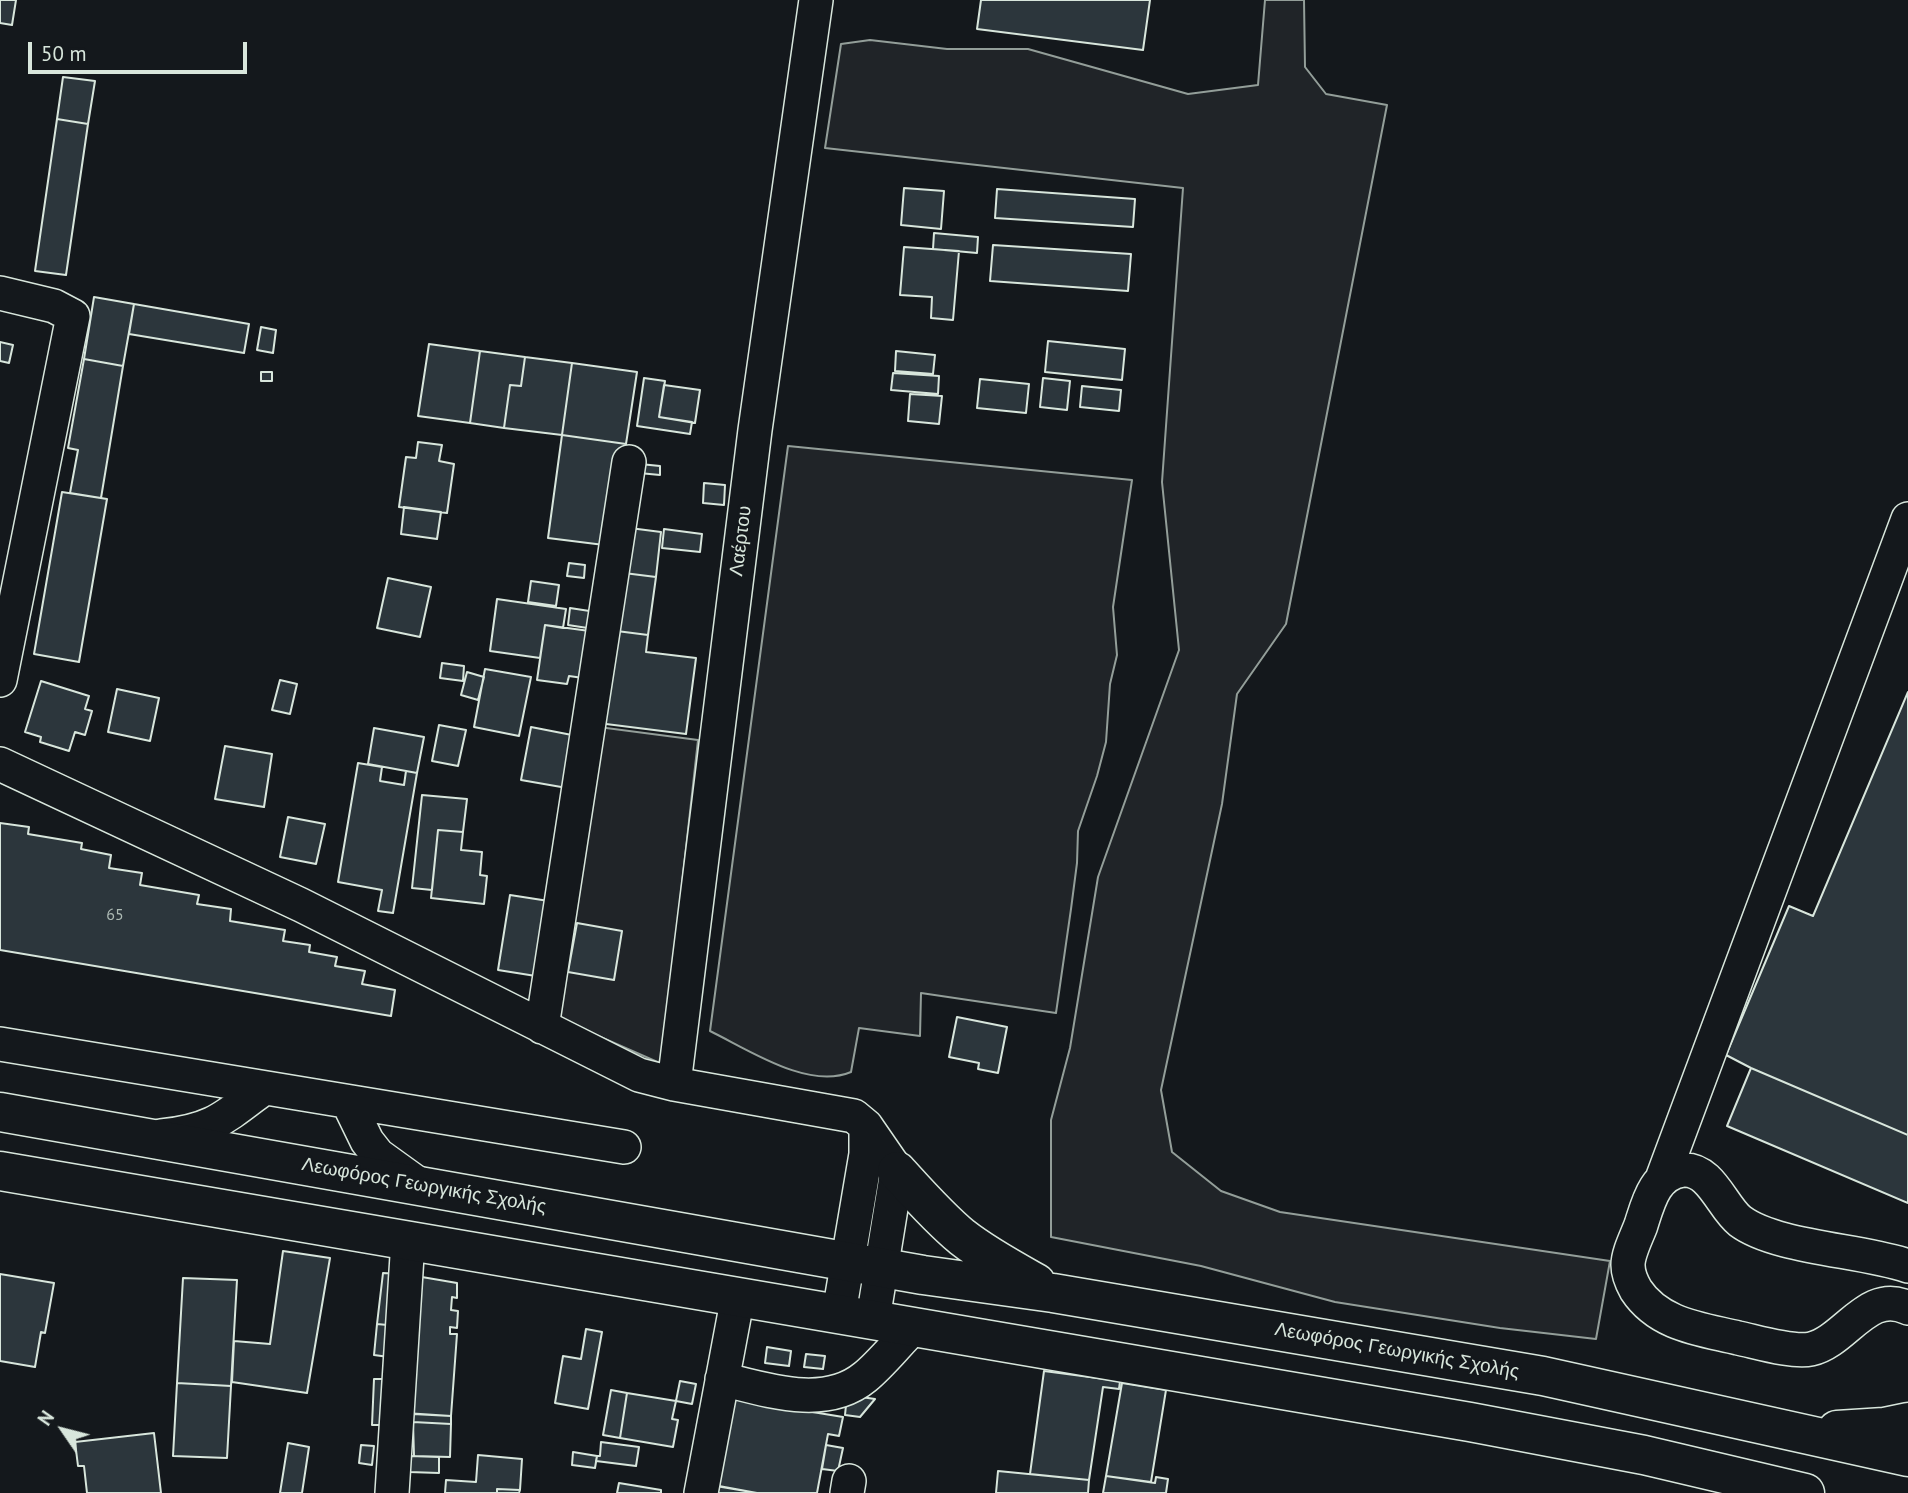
<!DOCTYPE html>
<meta charset="utf-8">
<style>
body{margin:0}
#map{position:relative;width:1908px;height:1493px;overflow:hidden;background:#14181c;font-family:"PT Sans",sans-serif}
canvas{display:block}
.north{position:absolute;left:28px;top:1395px;width:70px;height:70px;-webkit-text-stroke:5px #14181c;paint-order:stroke;rotate:305deg;font-size:19px;font-weight:700;line-height:28px;text-align:center;color:#d8e6dc}
.north::after{content:'';display:block;margin:auto;width:24px;height:32px;background:#d8e6dc;clip-path:polygon(50% 0,100% 100%,50% 72%,0 100%)}
.scale{position:absolute;left:28px;top:42px;width:219px;height:32px;box-sizing:border-box;border:4px solid #d8e6dc;border-top:0;padding-left:9px;font-size:21px;line-height:24px;white-space:nowrap;color:#d8e6dc;-webkit-text-stroke:5px #14181c;paint-order:stroke}
</style>
<div id="map">
<canvas width="1908" height="1493"></canvas>
<div class="north">N</div>
<div class="scale">50 m</div>
</div>
<script>
const ctx = document.querySelector('canvas').getContext('2d');
ctx.lineJoin = 'round';
function fill(path, color) { ctx.fillStyle = color; ctx.fill(path, 'evenodd'); }
function strokePath(path, color, width, dash) { ctx.strokeStyle = color; ctx.lineWidth = width; ctx.lineCap = dash ? 'butt' : 'round'; ctx.setLineDash(dash || []); ctx.stroke(path); }
function write(font, color, halo, rows, align = 'center') {
  ctx.font = font + ' "PT Sans",sans-serif'; ctx.lineWidth = 5; ctx.setLineDash([]); ctx.textBaseline = 'middle'; ctx.strokeStyle = halo; ctx.fillStyle = color; for (const [text, x, y, turn = 0] of rows) {
    ctx.save(); ctx.translate(x, y); ctx.rotate((+turn || 0) * Math.PI / 180); ctx.textAlign = isNaN(turn) ? turn : align; if (halo) ctx.strokeText(text, 0, 0); ctx.fillText(text, 0, 0); ctx.restore();
  }
}
const green = new Path2D(`
 M 1265,0 L 1304,0 L 1305,67 L 1326,94 L 1387,105 L 1286,624 L 1237,694 L 1222,804 L 1161,1090 L 1172,1152 L 1221,1191 L 1280,1212 L 1610,1261 L 1596,1339 L 1500,1328 L 1335,1302 L 1201,1266 L 1051,1237 L 1051,1120 L 1070,1048 L 1098,877 L 1179,650 L 1162,482 L 1183,188 L 825,148 L 841,44 L 870,40 L 947,49 L 1028,49 L 1188,94 L 1258,85 Z
 M 788,446 L 1132,480 L 1113,607 L 1117,655 L 1110,684 L 1106,742 L 1097,776 L 1078,831 L 1077,863 L 1071,909 L 1056,1013 L 921,993 L 920,1036 L 859,1028 L 851,1072 C 808,1090 749,1050 710,1031 Z
 M 591,726 L 698,740 L 662,1064 L 546,1013 Z`);
fill(green, '#202428');
strokePath(green, '#939e99', 2);
const building = new Path2D(`
 M 0,0 L 16,0 L 12,25 L 0,23 Z
 M 981,0 L 1150,0 L 1143,50 L 977,29 Z
 M 63,77 L 95,81 L 88,124 L 57,119 Z
 M 57,119 L 88,124 L 66,275 L 35,271 Z
 M 904,188 L 944,191 L 941,229 L 901,225 Z
 M 997,189 L 1135,199 L 1133,227 L 995,218 Z
 M 934,233 L 978,237 L 977,253 L 933,249 Z
 M 993,245 L 1131,254 L 1128,291 L 990,281 Z
 M 904,247 L 959,251 L 953,320 L 931,318 L 932,297 L 900,295 Z
 M 94,297 L 134,304 L 123,366 L 84,359 Z
 M 134,304 L 249,324 L 244,353 L 129,334 Z
 M 261,327 L 276,330 L 273,353 L 257,350 Z
 M 1048,341 L 1125,349 L 1122,380 L 1045,372 Z
 M 0,342 L 13,345 L 9,363 L 0,361 Z
 M 429,344 L 480,351 L 470,423 L 418,416 Z
 M 480,351 L 525,357 L 521,386 L 510,385 L 504,428 L 470,423 Z
 M 896,351 L 935,355 L 933,374 L 895,371 Z
 M 525,357 L 572,363 L 562,435 L 504,428 L 510,385 L 521,386 Z
 M 84,359 L 123,366 L 101,498 L 70,493 L 78,450 L 68,448 Z
 M 572,363 L 637,372 L 626,444 L 562,435 Z
 M 261,372 L 272,372 L 272,381 L 261,381 Z
 M 893,373 L 939,376 L 938,394 L 891,390 Z
 M 644,378 L 665,381 L 659,417 L 692,422 L 690,434 L 637,426 Z
 M 1043,378 L 1070,381 L 1067,410 L 1040,407 Z
 M 980,379 L 1029,384 L 1026,413 L 977,408 Z
 M 664,385 L 700,390 L 695,423 L 659,417 Z
 M 1082,386 L 1121,390 L 1119,411 L 1080,407 Z
 M 910,394 L 942,396 L 939,424 L 908,421 Z
 M 562,435 L 626,444 L 612,546 L 548,538 Z
 M 418,442 L 442,445 L 439,461 L 454,464 L 447,513 L 399,507 L 406,457 L 416,458 Z
 M 640,464 L 660,466 L 660,475 L 639,473 Z
 M 704,483 L 725,485 L 724,505 L 703,503 Z
 M 62,492 L 107,499 L 79,662 L 34,654 Z
 M 404,507 L 441,512 L 437,539 L 401,534 Z
 M 622,527 L 661,532 L 656,577 L 616,572 Z
 M 664,529 L 702,534 L 700,552 L 662,548 Z
 M 569,563 L 585,565 L 584,578 L 567,576 Z
 M 616,572 L 656,577 L 648,635 L 609,630 Z
 M 388,578 L 431,587 L 420,637 L 377,628 Z
 M 531,581 L 559,585 L 556,606 L 528,602 Z
 M 497,599 L 566,609 L 563,628 L 545,625 L 540,658 L 490,651 Z
 M 570,608 L 596,612 L 594,629 L 568,625 Z
 M 545,625 L 597,632 L 590,679 L 569,676 L 567,684 L 537,680 Z
 M 609,630 L 648,635 L 646,652 L 696,658 L 686,734 L 598,723 Z
 M 442,663 L 464,666 L 463,681 L 440,678 Z
 M 485,669 L 531,677 L 519,736 L 474,727 Z
 M 467,672 L 484,677 L 478,700 L 461,695 Z
 M 280,680 L 297,684 L 290,714 L 272,710 Z
 M 41,681 L 89,696 L 85,709 L 92,711 L 85,735 L 75,732 L 69,751 L 40,742 L 41,737 L 25,732 Z
 M 117,689 L 159,698 L 150,741 L 108,732 Z
 M 1908,692 L 1908,1135 L 1751,1068 L 1726,1055 L 1789,906 L 1813,916 Z
 M 439,725 L 466,730 L 458,766 L 432,761 Z
 M 531,727 L 577,736 L 567,788 L 521,780 Z
 M 374,728 L 424,737 L 417,773 L 368,764 Z
 M 225,746 L 272,754 L 264,807 L 215,799 Z
 M 358,763 L 382,767 L 380,781 L 404,785 L 406,771 L 417,773 L 393,913 L 378,911 L 382,890 L 338,882 Z
 M 422,795 L 467,799 L 463,832 L 438,830 L 432,890 L 412,888 Z
 M 288,817 L 325,824 L 316,864 L 280,857 Z
 M 0,823 L 29,827 L 28,834 L 82,843 L 81,849 L 111,855 L 109,868 L 142,873 L 140,885 L 199,895 L 197,904 L 231,909 L 230,921 L 285,930 L 283,941 L 310,945 L 309,952 L 337,957 L 335,966 L 365,971 L 362,984 L 395,990 L 391,1016 L 0,950 Z
 M 438,830 L 463,832 L 461,850 L 482,852 L 480,875 L 487,876 L 484,904 L 431,898 Z
 M 510,895 L 555,902 L 542,977 L 498,970 Z
 M 577,923 L 622,931 L 614,980 L 568,972 Z
 M 957,1017 L 1007,1027 L 998,1073 L 978,1069 L 979,1063 L 949,1057 Z
 M 1751,1068 L 1908,1135 L 1908,1203 L 1727,1126 Z
 M 283,1251 L 330,1258 L 307,1393 L 232,1382 L 234,1341 L 270,1344 Z
 M 383,1273 L 400,1274 L 398,1326 L 377,1324 Z
 M 0,1274 L 54,1283 L 45,1333 L 41,1332 L 35,1367 L 0,1361 Z
 M 416,1276 L 457,1283 L 457,1298 L 452,1297 L 451,1310 L 458,1311 L 457,1328 L 450,1327 L 450,1334 L 457,1334 L 451,1416 L 405,1413 Z
 M 183,1278 L 237,1280 L 231,1386 L 177,1383 Z
 M 377,1324 L 398,1326 L 396,1358 L 374,1355 Z
 M 586,1329 L 602,1332 L 588,1409 L 555,1403 L 563,1356 L 581,1359 Z
 M 767,1347 L 791,1351 L 789,1366 L 765,1363 Z
 M 806,1354 L 825,1356 L 823,1369 L 804,1367 Z
 M 1044,1371 L 1120,1381 L 1119,1389 L 1103,1387 L 1089,1480 L 1030,1474 Z
 M 374,1379 L 399,1379 L 398,1425 L 372,1425 Z
 M 680,1381 L 696,1384 L 692,1404 L 676,1401 Z
 M 177,1383 L 231,1386 L 227,1458 L 173,1456 Z
 M 1122,1383 L 1166,1390 L 1151,1482 L 1106,1476 Z
 M 611,1390 L 627,1393 L 620,1438 L 603,1435 Z
 M 627,1393 L 676,1401 L 672,1419 L 678,1420 L 673,1447 L 620,1438 Z
 M 847,1395 L 875,1399 L 860,1417 L 845,1415 Z
 M 727,1398 L 843,1417 L 839,1436 L 828,1434 L 817,1493 L 757,1493 L 716,1486 Z
 M 413,1414 L 451,1416 L 451,1424 L 413,1422 Z
 M 413,1422 L 451,1424 L 450,1457 L 414,1456 Z
 M 154,1433 L 161,1493 L 87,1493 L 84,1466 L 78,1466 L 75,1442 Z
 M 601,1442 L 639,1447 L 636,1466 L 596,1461 L 597,1456 L 600,1456 Z
 M 288,1443 L 309,1447 L 302,1493 L 280,1493 Z
 M 361,1445 L 374,1446 L 372,1465 L 359,1463 Z
 M 826,1445 L 843,1448 L 838,1471 L 822,1469 Z
 M 573,1452 L 597,1456 L 595,1468 L 572,1465 Z
 M 478,1455 L 522,1459 L 520,1490 L 497,1489 L 497,1493 L 445,1493 L 446,1480 L 476,1482 Z
 M 410,1456 L 439,1457 L 439,1473 L 409,1472 Z
 M 998,1471 L 1089,1480 L 1088,1493 L 996,1493 Z
 M 1106,1476 L 1155,1483 L 1156,1477 L 1168,1479 L 1166,1493 L 1103,1493 Z
 M 619,1483 L 661,1490 L 661,1493 L 617,1493 Z
 M 708,1484 L 757,1493 L 706,1493 Z
 M 497,1489 L 520,1490 L 519,1493 L 497,1493 Z`);
fill(building, '#2c363c');
strokePath(building, '#d8e6dc', 2);
const minor = new Path2D(`
 M 0,293 L 54,306 L 73,316 L 0,680
 M 0,764 L 301,905 L 639,1075 L 674,1084 L 854,1116 L 866,1126 L 897,1171 L 873,1319
 M 542,1027 L 629,462
 M 0,1044 L 624,1147
 M 674,1084 L 755,430 L 816,0
 M 348,1102 L 367,1141 L 378,1155 L 421,1186
 M 161,1136 C 212,1131 224,1118 264,1088
 M 1662,1179 L 1908,519
 M 1908,1266 C 1862,1250 1776,1248 1740,1221 C 1722,1207 1711,1168 1683,1170 C 1655,1173 1648,1203 1641,1225 C 1637,1236 1628,1253 1628,1265 C 1628,1273 1632,1283 1636,1290 C 1659,1325 1701,1329 1738,1338 C 1757,1342 1793,1353 1811,1349 C 1846,1341 1868,1288 1908,1308
 M 839,1313 L 866,1154 L 866,1126
 M 722,1379 C 767,1390 825,1410 865,1377 C 883,1362 898,1342 915,1326
 M 392,1493 L 408,1240
 M 701,1493 L 738,1296
 M 847,1493 L 849,1481`);
const major = new Path2D(`
 M 0,1112 L 923,1275 L 1053,1293 L 1543,1376 L 1908,1457
 M 0,1171 L 1470,1422 L 1644,1455 L 1805,1493
 M 897,1171 C 918,1194 938,1217 962,1237 C 985,1255 1011,1269 1036,1283
 M 1837,1430 L 1884,1427 L 1908,1422`);
strokePath(minor, '#d8e6dc', 36);
strokePath(major, '#d8e6dc', 41);
strokePath(minor, '#14181c', 33);
strokePath(major, '#14181c', 38);
write('16px', '#adbab4', null, [
 ["65",115,915]
]);
write('19px', '#d8e6dc', '#14181c', [
 ["Λαέρτου",741,541,-83],
 ["Λεωφόρος Γεωργικής Σχολής",424,1186,10],
 ["Λεωφόρος Γεωργικής Σχολής",1397,1351,10]
]);
</script>
